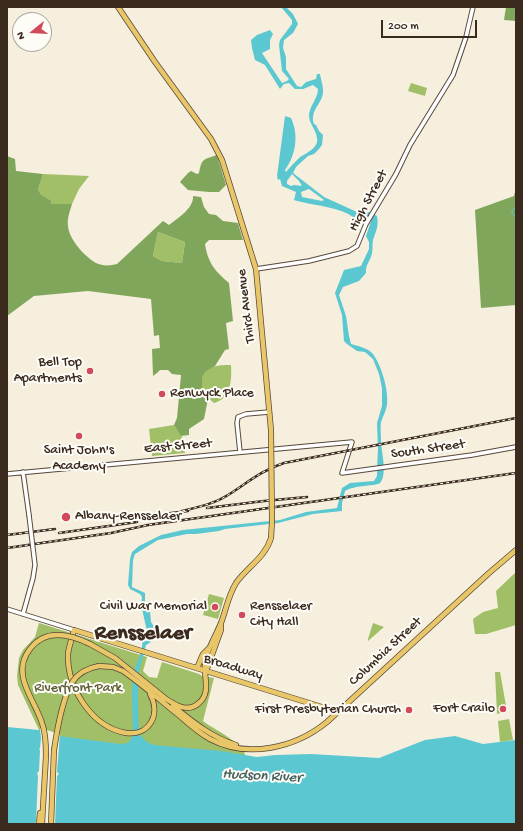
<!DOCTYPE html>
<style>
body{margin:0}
#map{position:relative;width:523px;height:831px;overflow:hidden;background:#f6efdd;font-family:"Gochi Hand",sans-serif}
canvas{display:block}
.frame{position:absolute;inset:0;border:8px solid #3b2a1e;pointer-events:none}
.north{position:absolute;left:12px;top:12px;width:40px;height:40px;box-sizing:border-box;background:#fdfcf7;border:1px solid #afa8a0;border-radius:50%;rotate:252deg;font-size:11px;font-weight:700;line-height:16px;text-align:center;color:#3b2a1e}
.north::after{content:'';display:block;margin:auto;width:14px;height:18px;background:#d1495b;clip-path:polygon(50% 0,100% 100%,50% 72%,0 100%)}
.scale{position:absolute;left:381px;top:20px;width:96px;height:18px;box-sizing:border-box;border:2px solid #3b2a1e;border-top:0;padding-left:5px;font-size:12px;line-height:14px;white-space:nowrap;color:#3b2a1e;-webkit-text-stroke:3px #fdfcf7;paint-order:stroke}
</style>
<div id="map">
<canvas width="523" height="831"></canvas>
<div class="frame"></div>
<div class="north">N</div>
<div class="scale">200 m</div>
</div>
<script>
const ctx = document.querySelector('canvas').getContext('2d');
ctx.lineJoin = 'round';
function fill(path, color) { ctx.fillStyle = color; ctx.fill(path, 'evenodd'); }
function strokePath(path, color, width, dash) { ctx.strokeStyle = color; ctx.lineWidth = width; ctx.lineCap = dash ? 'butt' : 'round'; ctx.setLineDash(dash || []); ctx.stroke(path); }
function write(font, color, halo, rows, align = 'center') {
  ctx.font = font + ' "Gochi Hand",sans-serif'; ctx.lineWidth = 4; ctx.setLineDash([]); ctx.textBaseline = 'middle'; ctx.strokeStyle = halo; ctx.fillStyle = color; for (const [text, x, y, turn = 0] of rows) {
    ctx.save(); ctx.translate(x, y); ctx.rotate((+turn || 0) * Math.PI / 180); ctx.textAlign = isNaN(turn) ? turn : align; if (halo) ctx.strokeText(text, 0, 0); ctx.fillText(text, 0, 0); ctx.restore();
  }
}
fill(new Path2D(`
 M 411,83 L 427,88 L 425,96 L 408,91 Z
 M 43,174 L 89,176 L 79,189 L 72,204 L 51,204 L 52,201 L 40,195 L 38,190 Z
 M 158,232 L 185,242 L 182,263 L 162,261 L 153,256 Z
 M 231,365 C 232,379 231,399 214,403 L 202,393 C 202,388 201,381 202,377 C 206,365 221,365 231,365 Z
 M 174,425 L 184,440 L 185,453 L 152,456 L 149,429 Z
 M 516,572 L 516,625 L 486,634 L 475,634 L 473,619 L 483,612 L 498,608 L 496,591 Z
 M 209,594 L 224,598 L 218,619 L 203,615 Z
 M 39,623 L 147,657 L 143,671 L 149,677 L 157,678 L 162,662 L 199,674 L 202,676 L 214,678 L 203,721 C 216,731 235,738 244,752 C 246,756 247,761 249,764 L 125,745 L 39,734 L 39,730 L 18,685 L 17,676 L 19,658 L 23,650 L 35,637 Z
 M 373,623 L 384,627 L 368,641 L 368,639 Z
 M 495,672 L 500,672 L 507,711 L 497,714 Z
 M 509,719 L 513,740 L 500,742 L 498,721 Z`), '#a0bf67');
fill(new Path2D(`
 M 506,7 L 516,7 L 516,21 L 504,20 Z
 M 217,155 L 226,185 L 219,192 L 209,192 L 188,190 L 180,182 L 188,173 L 191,171 L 197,174 L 199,173 C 202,158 203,160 217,155 Z
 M 7,156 L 15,159 L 16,171 L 43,174 L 38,190 L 41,195 L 52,201 L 51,204 L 72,204 C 70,211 67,218 68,226 C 69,239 84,256 96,263 C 102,266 110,266 117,264 L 163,221 L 169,225 C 178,218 194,208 193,196 L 201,197 L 204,207 L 209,214 L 216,215 L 223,221 L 238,223 L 243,240 L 209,240 L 205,244 C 208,263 215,271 229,283 L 233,321 L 226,323 L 229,349 L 225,350 L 215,366 L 206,371 L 202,377 L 202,393 L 208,399 L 204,419 L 189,429 L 189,435 L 181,436 L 174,425 L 177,418 L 181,375 L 172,374 L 168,370 L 160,370 L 157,373 L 153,376 L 152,349 L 160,348 L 159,335 L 154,336 L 151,299 L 88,291 L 34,296 L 7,316 ZM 158,232 L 185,242 L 182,263 L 162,261 L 153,256 Z
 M 516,188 L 516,305 L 481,308 L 475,210 L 514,196 Z`), '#80a65c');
fill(new Path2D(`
 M 281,7 L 286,7 L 293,14 L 298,24 L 293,33 L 284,40 L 283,48 L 286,57 L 286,69 L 297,86 L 301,87 L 306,82 L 316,79 L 317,74 L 320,74 C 321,81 325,90 322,97 C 319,106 310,112 314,124 L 316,125 L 319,131 L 323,135 L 322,145 L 318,150 L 314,154 L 308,156 L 296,167 L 293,173 L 324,197 L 357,212 L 364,213 L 369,212 L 377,216 C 379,226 376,231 373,240 C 372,244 373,248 372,253 C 371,260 365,265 366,273 L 359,281 L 343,287 L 339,295 L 346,316 L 349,336 L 351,344 C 358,346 366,348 371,352 C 381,362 389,391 387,405 C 386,411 383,416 381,422 C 380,428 381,435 381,441 C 381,451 388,474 380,483 C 377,486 354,485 345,491 L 342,503 L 342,511 L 313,514 L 278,523 L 225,529 L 219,531 L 196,534 L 187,534 L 158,540 L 135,554 L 133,560 L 132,587 L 145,593 L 145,606 L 150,611 L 151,622 L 153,625 L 155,631 L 151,642 L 146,645 L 138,675 L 138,708 L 139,734 L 147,742 L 154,745 L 221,751 L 257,757 L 275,755 L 311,754 L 379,758 L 425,740 L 455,736 L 483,744 L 516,740 L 516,824 L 7,824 L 7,727 L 39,730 L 59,736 L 121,744 L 128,743 L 133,736 C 133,716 131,696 133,676 C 135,664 144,652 142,640 L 147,638 L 148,636 L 141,604 L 142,597 L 140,594 L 130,589 L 128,585 L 130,559 L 132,552 L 139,546 L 161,535 L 183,530 L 280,520 L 306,512 L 337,508 L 342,488 L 350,483 L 374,481 L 377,476 L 377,470 L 378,449 L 377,423 L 382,406 L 382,388 L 379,374 L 373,359 L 365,352 L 357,351 L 347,344 L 344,341 L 342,315 L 335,293 L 344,270 L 361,266 L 369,249 L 369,242 L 366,236 L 371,221 L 366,218 L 354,218 C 343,207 309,205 294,200 L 296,192 L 282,186 L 280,179 L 278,180 L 277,176 L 285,116 L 291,118 C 299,135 296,155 285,170 L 286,172 C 290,167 295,162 299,158 C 306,153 319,148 317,138 C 316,129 309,124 309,115 C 310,105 318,98 318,89 L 313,85 L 303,89 L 295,89 L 289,83 L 284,84 L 280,89 L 265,65 L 255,60 L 252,48 L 251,40 L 257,35 L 270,30 L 273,34 L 270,40 L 270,49 L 262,53 L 282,83 L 287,81 L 289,79 L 282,71 L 279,45 L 280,40 L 292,24 L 292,20 ZM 292,174 L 299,181 L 302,186 L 294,185 L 291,186 L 287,184 L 287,181 ZM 309,189 L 324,200 L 322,201 L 302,197 L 301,192 Z`), '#5ac7d1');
fill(new Path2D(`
 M 40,728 L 60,734 L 57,772 L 59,774 L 57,776 L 55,824 L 34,824 L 36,822 L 38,776 L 37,773 L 39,771 L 40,750 L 39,749 L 40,748 L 41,738 Z`), '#f6efdd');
strokePath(new Path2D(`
 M 516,207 L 512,211 L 512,214 L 516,217`), '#5ac7d1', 1);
const tertiary = new Path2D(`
 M 256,269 L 309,261 L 349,251 L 357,246 L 366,224 L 396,174 L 410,145 L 453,75 L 466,37 L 473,7
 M 240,452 L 237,423 L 238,417 L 246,414 L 269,412
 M 23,472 L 29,515
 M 7,474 L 352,442 L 342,473 L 472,455 L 516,447
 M 7,609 L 74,630
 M 23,614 L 28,596`);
const primary = new Path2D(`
 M 118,7 L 155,62 L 211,139 L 222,160 L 256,269 L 271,430
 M 90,644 L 115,658 L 165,698
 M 99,666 L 113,667 L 123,671 C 143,685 162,702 181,717 C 190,725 199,733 210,739 C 248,759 295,748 327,722 L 489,573 L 516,550
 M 197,668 L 203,654 L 209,648
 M 205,671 L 208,666 L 221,630 L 221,624
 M 150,694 C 161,714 150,736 126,733 C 91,727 67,687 68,654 C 69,646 72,638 74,630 L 338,712
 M 163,697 C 174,704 187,714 199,703 C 213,691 201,673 206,657 C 210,645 216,635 221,623 C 226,610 228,596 236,583 C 247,567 265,558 271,538
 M 173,706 C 193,722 211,737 236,745
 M 39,824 L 40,813
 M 42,824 L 46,756
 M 51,824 L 54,750`);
strokePath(tertiary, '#57483b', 5.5);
strokePath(primary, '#57483b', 6);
strokePath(tertiary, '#fff', 3.5);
strokePath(primary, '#e9c769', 4.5);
const rail = new Path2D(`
 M 207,508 L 264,501 L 307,497
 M 182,511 C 198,507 214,504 228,495 C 247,483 262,470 284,463 L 516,418
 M 130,518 L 188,511
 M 59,533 L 137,522
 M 7,535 L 55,529
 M 7,548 L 111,533 L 148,525 L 516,473`);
strokePath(rail, '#3b2a1e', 2.5);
strokePath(rail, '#fdfcf7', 1, [3]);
const tertiaryBridge = new Path2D(`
 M 28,596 L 33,578 L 35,565 L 29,515`);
const primaryBridge = new Path2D(`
 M 271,430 L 272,522 L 271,538
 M 54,750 C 56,737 58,725 61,713 C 67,690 71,671 99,666
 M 46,756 C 46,745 46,733 42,723 C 37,707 26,693 23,677 C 19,656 36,635 57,635 C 69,635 80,639 90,644`);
strokePath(tertiaryBridge, '#57483b', 5.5, []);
strokePath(primaryBridge, '#57483b', 6, []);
strokePath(tertiaryBridge, '#fff', 3.5);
strokePath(primaryBridge, '#e9c769', 4.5);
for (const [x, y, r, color] of [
 [90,371,4,"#d1495b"],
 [162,394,4,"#d1495b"],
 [79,436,4,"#d1495b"],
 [66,517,5,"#d1495b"],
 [215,607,4,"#d1495b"],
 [242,615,4,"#d1495b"],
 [503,709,4,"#d1495b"],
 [409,710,4,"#d1495b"]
]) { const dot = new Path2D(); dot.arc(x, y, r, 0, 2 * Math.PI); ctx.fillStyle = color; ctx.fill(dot); strokePath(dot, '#fdfcf7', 1.5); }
write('14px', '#3b2a1e', '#fdfcf7', [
 ["High Street",369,201,-62],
 ["Third Avenue",247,306,-97],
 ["East Street",178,447,-5],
 ["South Street",428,450,-8],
 ["Columbia Street",386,652,-43],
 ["Broadway",233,668,17]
]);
write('14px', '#3b2a1e', '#fdfcf7', [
 ["Bell Top",82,363],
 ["Apartments",82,379],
 ["Renwyck Place",170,394,"left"],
 ["Saint John's",79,451,"center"],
 ["Academy",79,467,"center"],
 ["Albany-Rensselaer",75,517,"left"],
 ["Civil War Memorial",207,607],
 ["Rensselaer",250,607,"left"],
 ["City Hall",250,623,"left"],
 ["Fort Crailo",495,709],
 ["First Presbyterian Church",401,710]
], 'right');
write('14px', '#5e5e38', '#fdfcf7', [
 ["Riverfront Park",78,689]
]);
write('italic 15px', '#46615d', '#fdfcf7', [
 ["Hudson River",262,777,3]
]);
write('bold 22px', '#3b2a1e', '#fdfcf7', [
 ["Rensselaer",143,635]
]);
</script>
